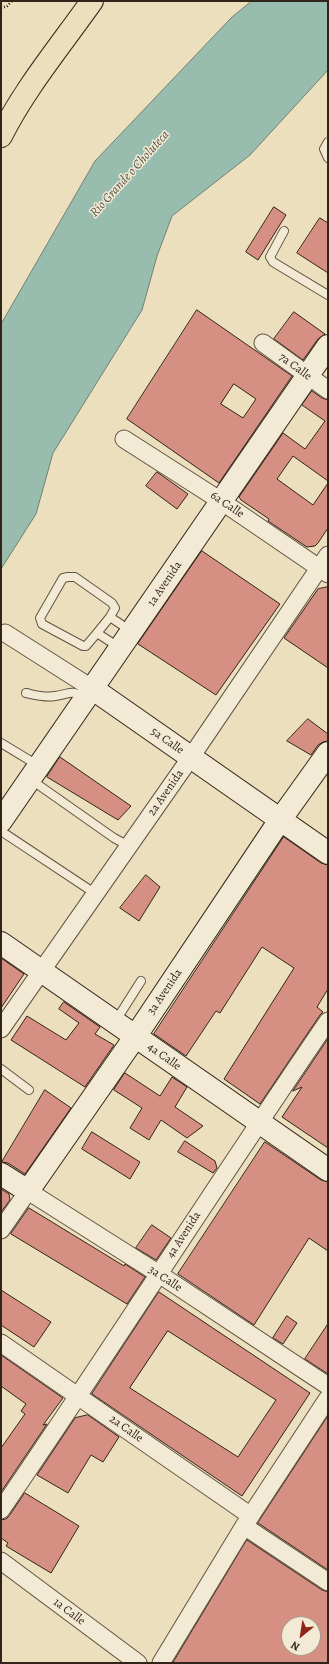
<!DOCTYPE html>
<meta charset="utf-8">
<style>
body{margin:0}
#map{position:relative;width:329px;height:1664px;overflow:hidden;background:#ebdfbd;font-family:Alegreya,serif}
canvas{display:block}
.frame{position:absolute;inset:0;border:2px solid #33241a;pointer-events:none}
.north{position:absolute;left:281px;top:1616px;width:40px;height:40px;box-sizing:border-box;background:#f2ead4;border:1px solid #a69b8a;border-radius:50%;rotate:210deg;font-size:11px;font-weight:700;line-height:16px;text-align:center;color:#33241a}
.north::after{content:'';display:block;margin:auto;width:14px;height:18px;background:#8f2418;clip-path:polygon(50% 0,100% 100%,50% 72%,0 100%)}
</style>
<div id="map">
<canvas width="329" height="1664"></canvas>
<div class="frame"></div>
<div class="north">N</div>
</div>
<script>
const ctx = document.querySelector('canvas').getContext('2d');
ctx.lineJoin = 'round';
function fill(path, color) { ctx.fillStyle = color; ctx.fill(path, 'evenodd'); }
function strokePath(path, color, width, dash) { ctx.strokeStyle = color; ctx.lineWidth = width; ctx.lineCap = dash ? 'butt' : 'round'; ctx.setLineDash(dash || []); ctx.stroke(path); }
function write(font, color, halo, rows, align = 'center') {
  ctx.font = font + ' Alegreya,serif'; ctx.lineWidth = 3; ctx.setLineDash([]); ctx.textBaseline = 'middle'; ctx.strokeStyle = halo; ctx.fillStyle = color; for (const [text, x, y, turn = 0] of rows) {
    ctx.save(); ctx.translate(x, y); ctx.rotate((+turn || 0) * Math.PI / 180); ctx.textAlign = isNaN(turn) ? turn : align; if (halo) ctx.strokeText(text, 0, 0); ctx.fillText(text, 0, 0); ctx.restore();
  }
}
const water = new Path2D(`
 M 252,1 L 328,1 L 328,70 L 250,155 L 172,216 L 157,256 L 142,310 L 53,453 L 36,514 L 1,569 L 1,324 L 95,161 L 232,17 Z`);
fill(water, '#98bdae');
strokePath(water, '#708073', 1);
const building = new Path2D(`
 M 274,207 L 286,215 L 258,260 L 246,252 Z
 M 320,218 L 328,223 L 328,273 L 297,253 Z
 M 197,310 L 292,376 L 219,483 L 127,419 ZM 234,384 L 256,399 L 243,418 L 221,404 Z
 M 294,312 L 325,334 L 318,339 L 303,360 L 274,339 Z
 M 312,391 L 322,398 L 328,400 L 328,481 L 293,456 L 277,479 L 313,505 L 328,483 L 328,528 L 318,543 L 315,546 L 307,547 L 268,521 L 269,519 L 241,500 L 239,497 L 283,433 L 305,449 L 325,421 L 302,405 Z
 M 157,472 L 188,494 L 177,509 L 146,486 Z
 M 202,551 L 280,604 L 216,695 L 138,644 Z
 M 328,587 L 328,668 L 284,638 L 318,589 Z
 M 308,719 L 328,734 L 328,741 L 323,742 L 318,745 L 311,755 L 287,741 Z
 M 60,757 L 131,806 L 118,820 L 47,777 Z
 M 284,837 L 321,863 L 328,865 L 328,989 L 317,1007 L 323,1012 L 320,1015 L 260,1104 L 224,1079 L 294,968 L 262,947 L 220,1013 L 216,1011 L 186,1056 L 154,1034 Z
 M 146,875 L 160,887 L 139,921 L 120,908 Z
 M 1,958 L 24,974 L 1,1008 Z
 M 64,1002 L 100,1027 L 95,1034 L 114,1045 L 85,1087 L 11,1040 L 27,1016 L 66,1040 L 79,1023 L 59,1009 Z
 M 328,1039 L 328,1148 L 282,1117 L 302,1087 L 293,1091 Z
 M 125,1073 L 160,1096 L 172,1077 L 187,1087 L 175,1107 L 203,1126 L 187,1138 L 161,1120 L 149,1140 L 130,1128 L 142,1108 L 114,1090 Z
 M 45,1090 L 71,1108 L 25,1174 L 8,1163 L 2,1162 Z
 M 92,1132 L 140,1162 L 130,1179 L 82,1149 Z
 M 185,1141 L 215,1161 L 217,1168 L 213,1173 L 178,1152 Z
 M 265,1142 L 321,1180 L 328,1182 L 328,1251 L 309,1238 L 254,1325 L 178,1274 Z
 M 1,1189 L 9,1194 L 10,1200 L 1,1212 Z
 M 29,1208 L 124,1266 L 125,1264 L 145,1277 L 127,1304 L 11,1234 Z
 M 152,1225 L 171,1238 L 156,1260 L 136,1248 Z
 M 1,1290 L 51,1322 L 34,1347 L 1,1325 Z
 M 159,1292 L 310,1393 L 242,1496 L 92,1394 ZM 168,1331 L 276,1400 L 238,1457 L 130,1388 Z
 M 287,1316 L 297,1323 L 283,1344 L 273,1338 Z
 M 328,1324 L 328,1374 L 305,1359 Z
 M 1,1355 L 63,1398 L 43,1425 L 47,1424 L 1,1492 L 1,1448 L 25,1414 L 21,1411 L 26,1404 L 1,1386 Z
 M 88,1415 L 119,1437 L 103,1462 L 91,1455 L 68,1493 L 37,1475 L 75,1418 Z
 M 328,1416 L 328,1570 L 258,1523 Z
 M 25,1493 L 79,1526 L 51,1573 L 6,1546 L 8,1543 L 1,1538 L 1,1520 L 6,1519 L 9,1516 Z
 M 247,1540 L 322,1590 L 328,1592 L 328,1663 L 173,1663 ZM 289,1624 L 313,1624 L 313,1648 L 289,1648 Z`);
fill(building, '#d58f83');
strokePath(building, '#33241a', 1);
const lane = new Path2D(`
 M 328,142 L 324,149 L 328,158
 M 284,231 L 270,257 L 273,262 L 328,295
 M 97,633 L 110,617
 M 120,648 L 97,633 L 86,646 L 83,646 L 42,624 L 40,618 L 63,578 L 68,577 L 75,577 L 112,603 L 115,608 L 110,617 L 131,631
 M 26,693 C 35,695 45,698 55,696 C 72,694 68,689 86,697
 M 1,743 L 39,766
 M 30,779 L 114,838 L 129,846
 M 1,831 L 96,894
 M 115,1022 L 141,981
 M 1,1069 L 29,1090`);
const street = new Path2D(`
 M 263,343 L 328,390
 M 124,439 L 221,501 L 328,574
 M 5,633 L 93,689
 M 1,1029 L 191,757 L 328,555
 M 1,1230 L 28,1191 L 159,1274 L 328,1386
 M 1,1343 L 251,1516
 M 1,1510 C 112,1348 217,1183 328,1021
 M 244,1526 L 328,1582
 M 1,1561 L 138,1663
 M 161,1663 L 244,1526 L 328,1398`);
const secondary = new Path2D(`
 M 93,689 L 328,853
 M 1,821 L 328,346
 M 1,943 L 328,1170
 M 1,1174 L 28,1191 L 135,1037 L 280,820 L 328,753`);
const primary = new Path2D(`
 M 1,136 C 25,88 61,45 92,1`);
strokePath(lane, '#615343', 10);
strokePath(street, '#615343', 19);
strokePath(secondary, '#33241a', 24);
strokePath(primary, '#33241a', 24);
strokePath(new Path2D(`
 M 1,8 L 7,6 L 12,1`), '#33241a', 2.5, [1, 2]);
strokePath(lane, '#f2ead4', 8);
strokePath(street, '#f2ead4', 17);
strokePath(secondary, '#f2ead4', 22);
strokePath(primary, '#ebdfbd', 22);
write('12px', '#33241a', '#f2ead4', [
 ["7a Calle",295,367,36],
 ["6a Calle",227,505,34],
 ["1a Avenida",165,584,-56],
 ["5a Calle",167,741,35],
 ["2a Avenida",166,793,-55],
 ["3a Avenida",165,992,-56],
 ["4a Calle",164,1057,35],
 ["4a Avenida",184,1235,-57],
 ["3a Calle",165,1279,33],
 ["2a Calle",126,1429,35],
 ["1a Calle",69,1612,37]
]);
write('italic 13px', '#515246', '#f2ead4', [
 ["Río Grande o Choluteca",130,174,-48]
]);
</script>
